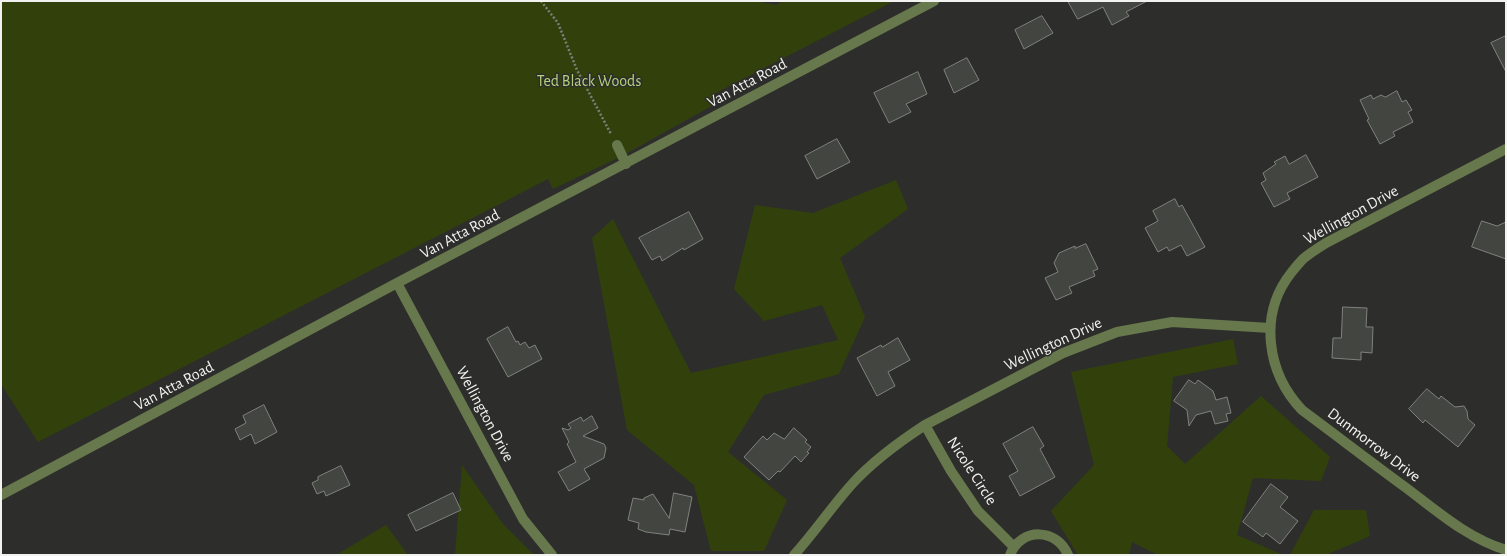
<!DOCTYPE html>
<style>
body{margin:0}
#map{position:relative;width:1507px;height:556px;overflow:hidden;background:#2d2e2b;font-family:"Alegreya Sans",sans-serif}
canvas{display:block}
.frame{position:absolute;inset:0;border:2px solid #f2f2f0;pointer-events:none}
</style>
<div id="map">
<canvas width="1507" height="556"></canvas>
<div class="frame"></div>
</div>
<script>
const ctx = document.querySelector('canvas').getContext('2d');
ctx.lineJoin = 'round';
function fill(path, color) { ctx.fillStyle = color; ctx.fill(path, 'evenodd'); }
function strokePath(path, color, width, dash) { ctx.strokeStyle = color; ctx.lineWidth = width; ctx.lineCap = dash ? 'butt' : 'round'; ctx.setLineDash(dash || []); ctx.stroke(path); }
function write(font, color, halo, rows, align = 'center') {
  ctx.font = font + ' "Alegreya Sans",sans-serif'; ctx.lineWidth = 3; ctx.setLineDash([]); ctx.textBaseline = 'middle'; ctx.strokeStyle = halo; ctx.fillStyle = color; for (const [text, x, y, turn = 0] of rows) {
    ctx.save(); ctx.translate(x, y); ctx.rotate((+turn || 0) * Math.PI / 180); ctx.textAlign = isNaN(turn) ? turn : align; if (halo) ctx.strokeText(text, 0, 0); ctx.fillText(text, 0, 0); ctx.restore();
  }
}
fill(new Path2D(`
 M 1,1 L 755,1 L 776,5 L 783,1 L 894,1 L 714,94 L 717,103 L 622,156 L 553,189 L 548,179 L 38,442 L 1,384 Z
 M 896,180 L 908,209 L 840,258 L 865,317 L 839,374 L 764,395 L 728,452 L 787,500 L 764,551 L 711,551 L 694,485 L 627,430 L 592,238 L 613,219 L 691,373 L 838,340 L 822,305 L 764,321 L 734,289 L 755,205 L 813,213 Z
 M 1233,339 L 1238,364 L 1173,377 L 1167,446 L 1185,464 L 1261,396 L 1330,457 L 1321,481 L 1253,478 L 1237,535 L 1283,555 L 1158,555 L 1132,542 L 1129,555 L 1078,555 L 1051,511 L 1094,465 L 1071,372 Z
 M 462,465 L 503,524 L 534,555 L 455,555 Z
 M 1314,510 L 1366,510 L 1370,536 L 1326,555 L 1290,555 Z
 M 386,525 L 408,555 L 336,555 Z`), '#32410c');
const building = new Path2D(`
 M 1068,1 L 1147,1 L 1126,12 L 1129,16 L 1112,25 L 1103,7 L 1078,19 Z
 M 1042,16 L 1053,33 L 1024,49 L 1015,30 Z
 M 1506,36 L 1506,72 L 1491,43 Z
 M 967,58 L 979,80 L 954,93 L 944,70 Z
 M 918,72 L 927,94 L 906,104 L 911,112 L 889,123 L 874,93 Z
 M 1397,91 L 1402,102 L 1406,100 L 1412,110 L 1408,112 L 1413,122 L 1393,132 L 1395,136 L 1380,144 L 1367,120 L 1369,119 L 1360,100 L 1371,95 L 1373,99 L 1381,95 L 1385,97 Z
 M 837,139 L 850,162 L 817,179 L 805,156 Z
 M 1306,155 L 1318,177 L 1287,193 L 1290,199 L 1274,207 L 1261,183 L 1266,180 L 1263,173 L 1276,164 L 1274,162 L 1285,156 L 1289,164 Z
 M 1175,199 L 1179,207 L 1182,205 L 1205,247 L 1187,256 L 1181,245 L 1169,251 L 1167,247 L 1158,252 L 1145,228 L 1158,221 L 1153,211 Z
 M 689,212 L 703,239 L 684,250 L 683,248 L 662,261 L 660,256 L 652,260 L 639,238 Z
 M 1482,221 L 1497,226 L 1506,222 L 1506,259 L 1472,247 Z
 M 1086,244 L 1098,269 L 1093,271 L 1095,276 L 1069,287 L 1072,293 L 1056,300 L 1045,278 L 1058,272 L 1054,263 L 1059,253 L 1075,246 L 1075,248 Z
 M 1343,307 L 1367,308 L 1366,327 L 1373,327 L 1372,353 L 1361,352 L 1361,360 L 1332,358 L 1333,338 L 1341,338 Z
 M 508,327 L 516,342 L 518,341 L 520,345 L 525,342 L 529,348 L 535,345 L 542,359 L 508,377 L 487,339 Z
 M 898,338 L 910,360 L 888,372 L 895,386 L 877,396 L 857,358 L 881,345 L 882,347 Z
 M 1189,380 L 1195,384 L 1198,380 L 1213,391 L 1216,400 L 1227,397 L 1231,413 L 1226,414 L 1228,421 L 1215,424 L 1211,411 L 1196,415 L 1189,426 L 1187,410 L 1174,401 Z
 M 1427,389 L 1439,399 L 1441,396 L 1455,407 L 1464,406 L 1467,411 L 1468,419 L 1475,425 L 1458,447 L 1425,420 L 1423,423 L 1409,409 Z
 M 264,405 L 277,432 L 255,444 L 251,434 L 240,440 L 235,429 L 246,423 L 243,416 Z
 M 592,416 L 598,428 L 583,436 L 604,444 L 606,448 L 604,458 L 584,469 L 590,479 L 569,491 L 558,472 L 576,462 L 567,444 L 569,442 L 562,428 L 568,430 L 571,428 L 568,424 L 581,417 L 583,421 Z
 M 1033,427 L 1044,446 L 1040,449 L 1055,477 L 1020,496 L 1009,476 L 1018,471 L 1003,444 Z
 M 794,428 L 807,440 L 805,442 L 811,447 L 807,452 L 809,453 L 801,462 L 795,456 L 780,472 L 778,471 L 769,480 L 744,457 L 763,436 L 767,440 L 774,433 L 784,439 Z
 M 341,466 L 350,485 L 326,496 L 324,491 L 317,494 L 312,483 L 318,480 L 318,477 Z
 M 1271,484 L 1288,497 L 1280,507 L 1298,521 L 1280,544 L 1266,533 L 1263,537 L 1243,522 Z
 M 453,493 L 461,510 L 416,531 L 408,515 Z
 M 674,493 L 692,497 L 685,532 L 670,529 L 669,535 L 646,532 L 638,529 L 639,523 L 628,520 L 633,498 L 644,500 L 644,498 L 653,494 L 669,518 Z`);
fill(building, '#434541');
strokePath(building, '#80827e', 1);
strokePath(new Path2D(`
 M 541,1 L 558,23 L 577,70 L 611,134`), '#7e7f7c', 2.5, [2, 2]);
strokePath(new Path2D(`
 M 617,145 L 626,164
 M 1506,149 L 1326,243 C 1318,248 1310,253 1303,259 C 1299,263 1295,268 1291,273 C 1258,315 1267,373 1302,410 C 1337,436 1371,462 1405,487 C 1437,511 1467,538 1506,550
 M 397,283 L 523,519 L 552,555
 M 925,425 L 951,471 L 978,511 L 1014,547
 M 1,495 L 397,283 L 934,1
 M 794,555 C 815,532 832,506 853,483 C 874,460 899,442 925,425 L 1063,353 L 1117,332 L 1172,322 L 1270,328
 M 1010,555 C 1021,527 1057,528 1068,555`), '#68784d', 10);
write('16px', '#b3d17b', '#2d2e2b', [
 ["Ted Black Woods",589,81]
]);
write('16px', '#f2f2f0', '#2d2e2b', [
 ["Van Atta Road",747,83,-28],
 ["Wellington Drive",1351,215,-29],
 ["Van Atta Road",460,234,-28],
 ["Wellington Drive",1053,344,-25],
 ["Van Atta Road",174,386,-28],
 ["Wellington Drive",485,414,62],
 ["Dunmorrow Drive",1374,445,37],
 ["Nicole Circle",972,471,57]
]);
</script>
